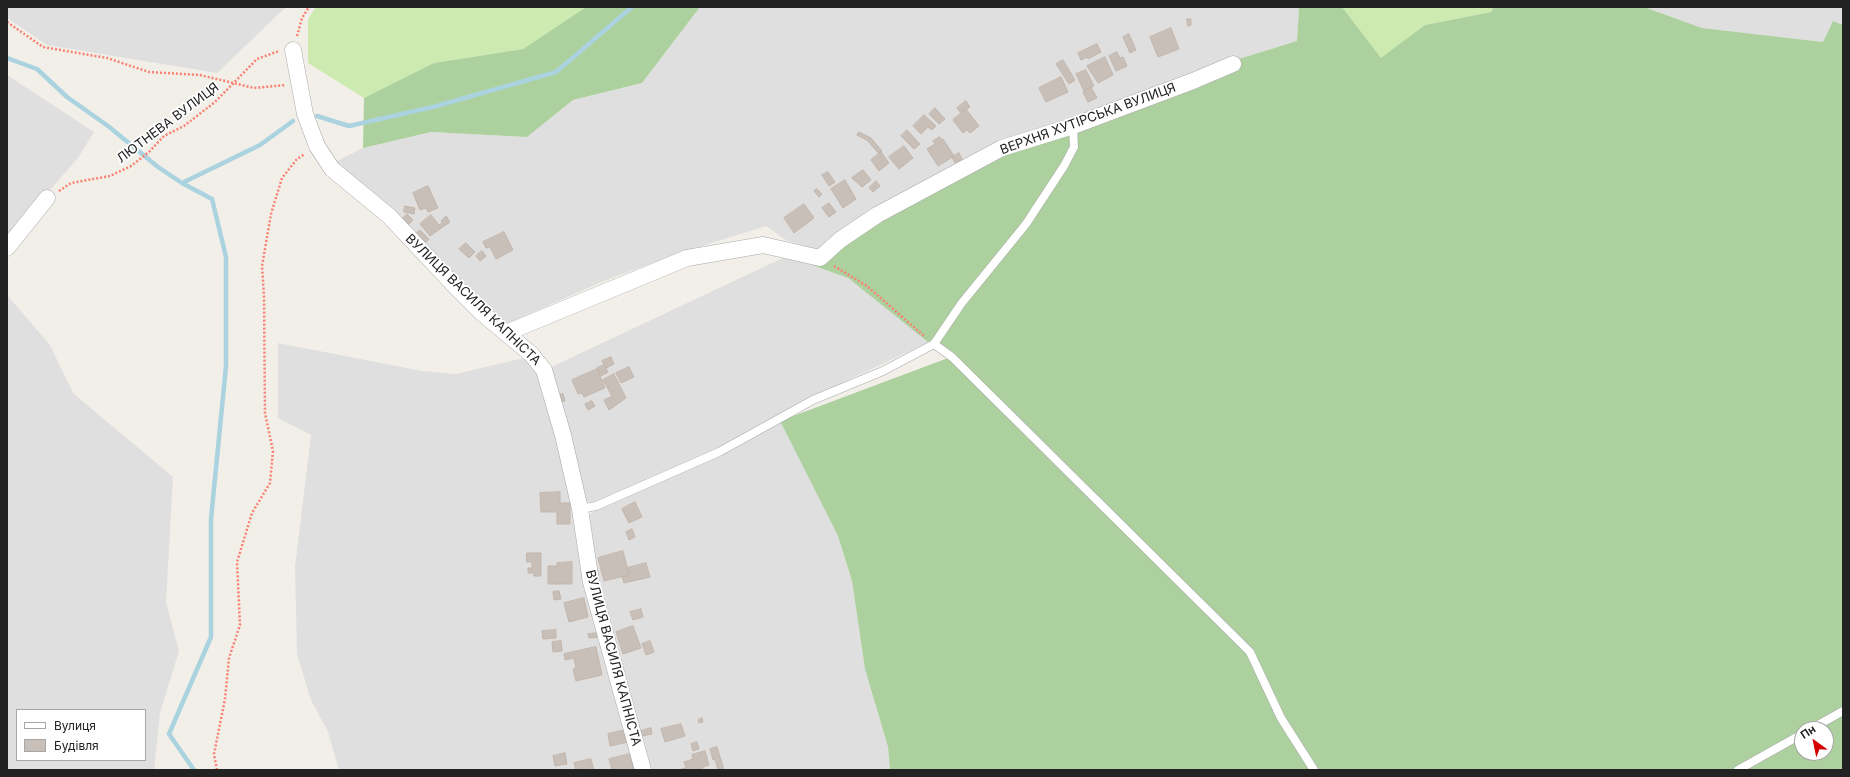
<!DOCTYPE html>
<meta charset="utf-8">
<style>
body{margin:0}
#map{position:relative;width:1850px;height:777px;overflow:hidden;background:#f2efe9;font-family:Inter,sans-serif}
canvas{display:block}
.frame{position:absolute;inset:0;border:8px solid #222;pointer-events:none}
.legend{position:absolute;left:16px;top:709px;width:130px;height:52px;box-sizing:border-box;background:#fff;border:1px solid #a7a7a7;margin:0;padding:5px 7px;list-style:none;font-size:12px;color:#222}
.legend li{display:flex;align-items:center;gap:8px;height:20px}
.legend b{width:20px;border:1px solid #a7a7a7}
.north{position:absolute;left:1794px;top:721px;width:40px;height:40px;box-sizing:border-box;background:#fff;border:1px solid #a7a7a7;border-radius:50%;rotate:327deg;font-size:11px;font-weight:700;line-height:16px;text-align:center;color:#222}
.north::after{content:'';display:block;margin:auto;width:14px;height:18px;background:#d40000;clip-path:polygon(50% 0,100% 100%,50% 72%,0 100%)}
</style>
<div id="map">
<canvas width="1850" height="777"></canvas>
<div class="frame"></div>
<ul class="legend">
<li><b style="height:5px;background:#fff"></b>Вулиця</li>
<li><b style="height:11px;background:#c7bfb8"></b>Будівля</li>
</ul>
<div class="north">Пн</div>
</div>
<script>
const ctx = document.querySelector('canvas').getContext('2d');
ctx.lineJoin = 'round';
function fill(path, color) { ctx.fillStyle = color; ctx.fill(path, 'evenodd'); }
function strokePath(path, color, width, dash) { ctx.strokeStyle = color; ctx.lineWidth = width; ctx.lineCap = dash ? 'butt' : 'round'; ctx.setLineDash(dash || []); ctx.stroke(path); }
function write(font, color, halo, rows, align = 'center') {
  ctx.font = font + ' Inter,sans-serif'; ctx.lineWidth = 3.5; ctx.setLineDash([]); ctx.textBaseline = 'middle'; ctx.strokeStyle = halo; ctx.fillStyle = color; for (const [text, x, y, turn = 0] of rows) {
    ctx.save(); ctx.translate(x, y); ctx.rotate((+turn || 0) * Math.PI / 180); ctx.textAlign = isNaN(turn) ? turn : align; if (halo) ctx.strokeText(text, 0, 0); ctx.fillText(text, 0, 0); ctx.restore();
  }
}
fill(new Path2D(`
 M 7,7 L 286,7 L 217,73 L 47,45 L 7,18 Z
 M 700,7 L 1299,7 L 1297,41 L 1190,74 L 818,251 L 786,240 L 766,226 L 683,252 L 606,280 L 504,325 L 335,162 L 363,148 L 431,132 L 527,137 L 573,100 L 642,83 Z
 M 1644,7 L 1843,7 L 1843,25 L 1833,21 L 1823,42 L 1702,28 Z
 M 7,75 L 94,132 L 78,158 L 7,239 Z
 M 787,256 L 848,278 L 929,342 L 808,399 L 715,450 L 593,503 L 582,499 L 547,369 Z
 M 7,295 L 50,345 L 73,393 L 173,477 L 166,602 L 179,651 L 160,713 L 154,770 L 7,770 ZM 17,710 L 145,710 L 145,760 L 17,760 Z
 M 278,343 L 422,371 L 456,374 L 528,357 L 545,380 L 640,770 L 339,770 L 328,732 L 311,700 L 297,654 L 295,567 L 311,435 L 278,418 Z
 M 780,421 L 838,536 L 852,581 L 865,669 L 888,747 L 890,770 L 647,770 L 594,582 L 584,519 L 597,509 Z`), '#e0dfdf');
fill(new Path2D(`
 M 316,7 L 586,7 L 523,49 L 434,63 L 364,98 L 308,63 L 308,19 Z
 M 1342,7 L 1494,7 L 1491,12 L 1425,25 L 1381,59 Z`), '#cdebb0');
fill(new Path2D(`
 M 586,7 L 700,7 L 642,83 L 573,100 L 527,137 L 431,132 L 363,148 L 364,98 L 434,63 L 523,49 Z
 M 1299,7 L 1342,7 L 1381,58 L 1425,25 L 1491,12 L 1494,7 L 1644,7 L 1702,28 L 1823,42 L 1833,21 L 1843,25 L 1843,770 L 890,770 L 888,747 L 865,669 L 852,581 L 838,536 L 780,421 L 948,358 L 848,278 L 787,256 L 819,251 L 877,211 L 1072,122 L 1190,74 L 1297,41 ZM 1802,729 L 1826,729 L 1826,753 L 1802,753 Z`), '#add19e');
strokePath(new Path2D(`
 M 7,58 L 37,69 L 67,97 L 108,126 L 158,167 L 182,183 L 212,199 L 226,257 L 226,366 L 211,519 L 211,637 L 169,734 L 194,770
 M 317,116 L 349,126 L 433,107 L 556,72 L 632,7
 M 182,183 L 260,145 L 293,121`), '#aad3df', 4.5);
const building = new Path2D(`
 M 1187,19 L 1191,19 L 1191,25 L 1188,26 Z
 M 1171,28 L 1179,49 L 1158,57 L 1150,37 Z
 M 1129,34 L 1136,50 L 1130,53 L 1123,37 Z
 M 1097,44 L 1101,52 L 1088,59 L 1087,57 L 1081,60 L 1078,53 Z
 M 1117,52 L 1120,58 L 1123,57 L 1127,66 L 1116,71 L 1109,56 Z
 M 1105,57 L 1113,75 L 1098,83 L 1087,66 Z
 M 1063,60 L 1075,80 L 1069,84 L 1056,64 Z
 M 1086,70 L 1094,86 L 1084,91 L 1076,74 Z
 M 1061,77 L 1068,92 L 1046,102 L 1039,88 Z
 M 1091,87 L 1097,98 L 1088,102 L 1083,92 Z
 M 966,101 L 970,107 L 961,113 L 957,108 Z
 M 935,108 L 945,119 L 939,124 L 929,114 Z
 M 966,109 L 979,126 L 970,133 L 967,130 L 963,133 L 953,120 Z
 M 924,115 L 936,126 L 932,130 L 928,127 L 921,134 L 913,126 Z
 M 907,130 L 920,144 L 914,149 L 901,136 Z
 M 859,132 L 871,138 L 882,151 L 879,154 L 868,141 L 857,135 Z
 M 940,137 L 942,140 L 943,139 L 954,156 L 938,166 L 927,149 L 935,144 L 933,141 Z
 M 904,146 L 913,158 L 899,169 L 889,157 Z
 M 881,152 L 889,163 L 879,171 L 871,160 Z
 M 959,153 L 962,159 L 955,163 L 952,157 Z
 M 863,170 L 871,180 L 862,187 L 852,178 Z
 M 828,172 L 835,182 L 829,186 L 822,175 Z
 M 845,180 L 856,199 L 843,208 L 831,189 Z
 M 876,181 L 880,186 L 873,192 L 869,188 Z
 M 428,186 L 438,208 L 428,212 L 426,208 L 420,210 L 413,193 Z
 M 817,189 L 822,194 L 819,197 L 814,191 Z
 M 829,203 L 836,212 L 829,217 L 822,208 Z
 M 804,204 L 814,218 L 794,233 L 784,218 Z
 M 405,206 L 415,208 L 414,214 L 404,212 Z
 M 407,214 L 413,220 L 408,225 L 402,219 Z
 M 431,215 L 439,225 L 443,222 L 441,221 L 446,216 L 450,222 L 430,236 L 420,224 Z
 M 420,230 L 429,239 L 425,243 L 416,234 Z
 M 504,232 L 513,250 L 496,259 L 490,247 L 486,248 L 483,242 Z
 M 466,243 L 475,252 L 469,258 L 459,249 Z
 M 482,251 L 486,256 L 480,261 L 476,256 Z
 M 611,357 L 614,364 L 606,368 L 602,361 Z
 M 604,365 L 608,372 L 601,376 L 597,368 Z
 M 629,367 L 634,377 L 621,383 L 616,373 Z
 M 597,369 L 605,388 L 584,397 L 582,393 L 578,394 L 572,380 Z
 M 614,374 L 626,398 L 609,410 L 604,400 L 612,396 L 603,380 Z
 M 563,394 L 565,401 L 560,402 L 558,395 Z
 M 592,401 L 595,406 L 588,410 L 585,404 Z
 M 560,492 L 560,503 L 570,503 L 570,524 L 557,524 L 557,512 L 541,512 L 540,493 Z
 M 635,502 L 642,517 L 629,523 L 622,509 Z
 M 632,529 L 635,537 L 629,540 L 626,532 Z
 M 623,551 L 629,575 L 604,581 L 598,558 Z
 M 527,553 L 541,553 L 541,576 L 534,576 L 534,573 L 528,573 L 528,568 L 532,568 L 532,562 L 527,562 Z
 M 572,562 L 572,584 L 548,584 L 548,566 L 557,566 L 557,563 Z
 M 646,563 L 650,577 L 624,583 L 622,577 L 629,575 L 627,568 Z
 M 559,591 L 561,599 L 554,600 L 553,592 Z
 M 584,598 L 588,617 L 569,622 L 564,603 Z
 M 641,609 L 643,617 L 633,620 L 630,612 Z
 M 633,626 L 641,648 L 623,654 L 616,632 Z
 M 556,630 L 556,638 L 543,639 L 542,631 Z
 M 599,633 L 599,637 L 589,638 L 588,634 Z
 M 561,641 L 562,651 L 553,652 L 552,642 Z
 M 650,641 L 654,652 L 646,655 L 642,644 Z
 M 596,647 L 602,675 L 576,681 L 573,669 L 576,668 L 574,658 L 565,660 L 564,654 Z
 M 702,718 L 703,722 L 699,723 L 698,720 Z
 M 681,724 L 685,736 L 665,742 L 661,729 Z
 M 651,728 L 652,734 L 642,736 L 641,731 Z
 M 625,730 L 628,742 L 610,746 L 608,734 Z
 M 697,742 L 699,749 L 693,751 L 691,744 Z
 M 717,747 L 724,770 L 718,770 L 715,759 L 713,760 L 710,749 Z
 M 705,751 L 709,765 L 702,767 L 703,770 L 678,770 L 686,768 L 684,762 L 693,759 L 692,755 Z
 M 565,753 L 567,764 L 555,766 L 553,756 Z
 M 630,754 L 634,770 L 612,770 L 609,759 Z
 M 591,759 L 594,770 L 576,770 L 574,763 Z`);
fill(building, '#c7bfb8');
strokePath(building, '#c4b6ab', 1);
const lane = new Path2D(`
 M 934,344 L 961,304 L 1026,224 L 1064,166 L 1074,147 L 1073,126
 M 580,509 L 596,506 L 719,452 L 813,400 L 883,371 L 934,344 L 952,357 L 1250,652 L 1281,718 L 1314,770
 M 1811,729 L 1843,711
 M 1738,770 L 1802,734`);
const street = new Path2D(`
 M 293,50 L 305,114 L 317,146 L 332,169 L 389,216 L 452,283 L 482,313 L 531,354 L 544,370 L 563,435 L 580,509 L 591,582 L 643,770
 M 7,248 L 47,198
 M 506,333 L 687,258 L 763,245 L 820,258 L 840,240 L 877,215 L 1002,148 L 1073,126 L 1193,81 L 1233,64`);
strokePath(lane, '#a9a9a9', 9);
strokePath(street, '#a9a9a9', 17);
strokePath(new Path2D(`
 M 7,22 L 43,47 L 107,58 L 149,72 L 200,75 L 254,88 L 286,85
 M 297,36 L 302,18 L 309,7
 M 59,191 L 71,183 L 110,176 L 131,166 L 149,152 L 164,136 L 184,126 L 215,102 L 257,59 L 279,51
 M 834,266 L 867,286 L 924,336
 M 217,770 L 214,754 L 225,699 L 229,658 L 240,625 L 237,562 L 252,513 L 270,483 L 273,451 L 265,413 L 264,295 L 262,266 L 271,214 L 282,178 L 297,159 L 305,154`), '#fa8072', 2.5, [2, 2]);
strokePath(lane, '#fff', 8);
strokePath(street, '#fff', 16);
write('13px', '#222', '#fff', [
 ["ВЕРХНЯ ХУТІРСЬКА ВУЛИЦЯ",1088,119,-20],
 ["ЛЮТНЕВА ВУЛИЦЯ",168,123,-37],
 ["ВУЛИЦЯ ВАСИЛЯ КАПНІСТА",473,300,44],
 ["ВУЛИЦЯ ВАСИЛЯ КАПНІСТА",613,658,75]
]);
</script>
